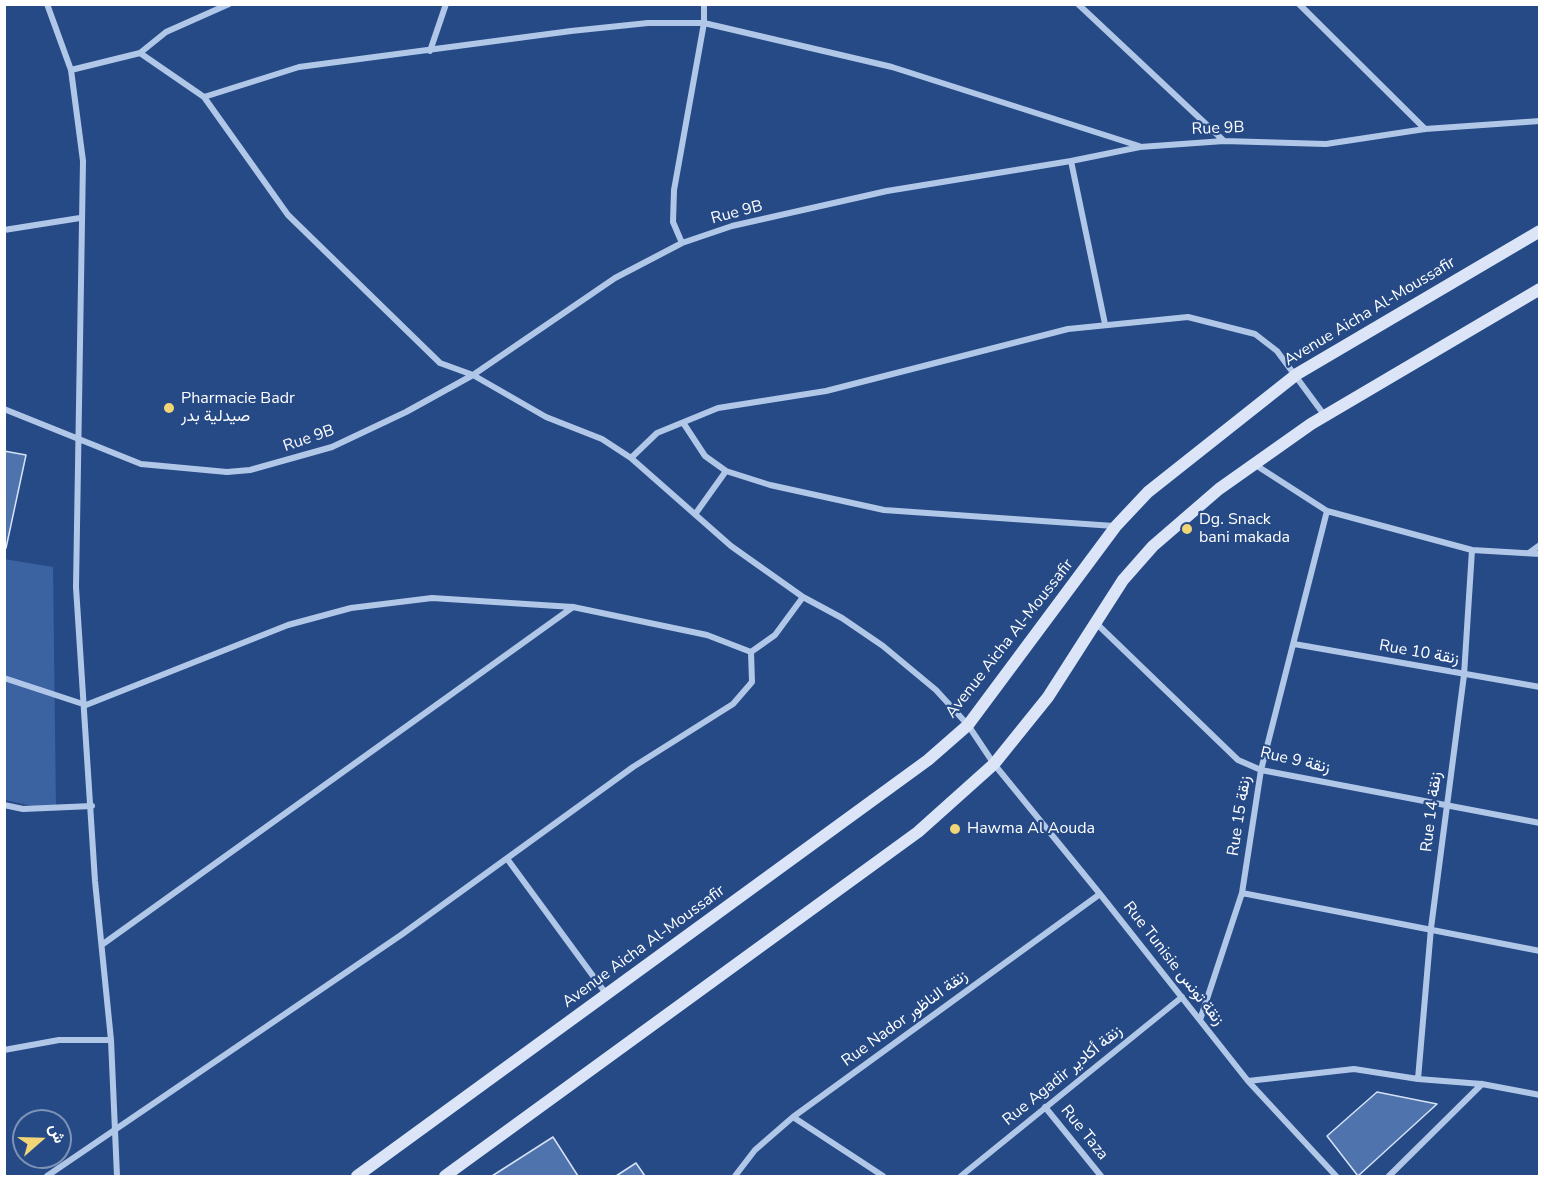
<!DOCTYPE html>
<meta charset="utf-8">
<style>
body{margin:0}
#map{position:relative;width:1544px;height:1181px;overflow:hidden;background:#264a86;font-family:"Nunito Sans",Vazirmatn,sans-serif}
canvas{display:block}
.frame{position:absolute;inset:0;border:6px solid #fff;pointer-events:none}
.north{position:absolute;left:12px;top:1109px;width:60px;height:60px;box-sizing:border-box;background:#264a86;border:2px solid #7d92b6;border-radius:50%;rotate:70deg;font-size:16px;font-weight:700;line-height:24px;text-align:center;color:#fff}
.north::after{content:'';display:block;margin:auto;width:21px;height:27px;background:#f1d576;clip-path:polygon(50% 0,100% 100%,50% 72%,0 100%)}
</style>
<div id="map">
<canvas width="1544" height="1181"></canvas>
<div class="frame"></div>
<div class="north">ش</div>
</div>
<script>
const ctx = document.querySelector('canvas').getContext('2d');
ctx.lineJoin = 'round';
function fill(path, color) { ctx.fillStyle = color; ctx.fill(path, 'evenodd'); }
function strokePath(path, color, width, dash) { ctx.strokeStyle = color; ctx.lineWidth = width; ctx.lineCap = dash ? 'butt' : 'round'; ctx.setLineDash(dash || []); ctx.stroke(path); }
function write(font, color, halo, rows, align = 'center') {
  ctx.font = font + ' "Nunito Sans",Vazirmatn,sans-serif'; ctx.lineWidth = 4.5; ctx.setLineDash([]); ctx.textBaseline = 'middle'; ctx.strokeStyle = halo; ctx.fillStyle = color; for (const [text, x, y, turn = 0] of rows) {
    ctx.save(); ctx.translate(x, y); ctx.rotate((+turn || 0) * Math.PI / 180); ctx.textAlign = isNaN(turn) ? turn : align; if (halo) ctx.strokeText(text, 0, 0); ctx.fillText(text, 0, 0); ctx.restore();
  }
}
fill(new Path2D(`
 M 4,559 L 53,567 L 56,811 L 5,800 Z`), '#3b63a2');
const building = new Path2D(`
 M 4,451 L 26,455 L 6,548 L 4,548 Z
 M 1377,1092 L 1437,1104 L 1358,1176 L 1327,1136 Z
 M 553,1137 L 578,1176 L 492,1176 Z
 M 636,1163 L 645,1176 L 616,1176 Z`);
fill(building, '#4f73ad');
strokePath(building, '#d5e2f6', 1.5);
strokePath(new Path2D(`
 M 47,4 L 71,70 L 83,161 L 76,587 L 95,881 L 111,1040 L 117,1176
 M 1078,4 L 1224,141
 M 1299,4 L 1425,129
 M 430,51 L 446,4
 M 140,53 L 204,97 L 288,215 L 440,363 L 473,375 L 546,417 L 602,439 L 631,458 L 731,546 L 803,597 L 842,618 L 883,646 L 936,690 L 968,725 L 994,764 L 1100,894 L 1248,1081 L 1336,1176
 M 71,70 L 140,53 L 166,32 L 229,4
 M 204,97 L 299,67 L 571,31 L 648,23 L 704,23 L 892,67 L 1139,146
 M 1071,161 L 1105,324
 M 4,230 L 80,218
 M 682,243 L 673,222 L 674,190 L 704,23 L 704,4
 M 4,409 L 141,464 L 227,472 L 250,470 L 332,447 L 406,412 L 473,375 L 615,278 L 682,243 L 732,226 L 887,191 L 1071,161 L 1140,147 L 1224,141 L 1326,144 L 1425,129 L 1540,121
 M 684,424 L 705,456 L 726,471 L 770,485 L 884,510 L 1114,526
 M 631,458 L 657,433 L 718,408 L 826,391 L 1068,329 L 1188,317 L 1255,334 L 1277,351 L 1325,416
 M 1254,464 L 1327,511 L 1472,550 L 1540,554
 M 696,513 L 726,471
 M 1529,553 L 1540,545
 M 1097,624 L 1238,760 L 1261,770 L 1540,823
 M 1294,644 L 1540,687
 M 4,678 L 86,705 L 288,625 L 351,608 L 432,598 L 573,607 L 707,635 L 751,652 L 775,635 L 803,597
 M 4,805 L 23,809 L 92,806
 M 508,860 L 607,995
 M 1242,893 L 1540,951
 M 103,944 L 573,607
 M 1200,1020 L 1242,893 L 1261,770 L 1327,511
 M 4,1050 L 59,1040 L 111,1040
 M 1418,1079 L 1431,928 L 1464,675 L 1472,550
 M 1248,1081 L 1354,1069 L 1418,1079 L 1482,1084 L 1540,1095
 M 1045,1107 L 1101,1176
 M 793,1117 L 883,1176
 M 47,1176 L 401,935 L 633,767 L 733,704 L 752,682 L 751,652
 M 735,1176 L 755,1150 L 793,1117 L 1100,894
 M 961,1176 L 1182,997
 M 1389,1176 L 1482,1084`), '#b1c7e8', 6);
strokePath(new Path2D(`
 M 357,1176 L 928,760 L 968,725 L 1116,526 L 1148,492 L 1297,374 L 1540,231
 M 445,1176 L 918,832 L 994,764 L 1048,697 L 1123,580 L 1153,546 L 1219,489 L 1311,424 L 1540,289`), '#dbe5f7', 12);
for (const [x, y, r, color] of [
 [169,408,6,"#f1d576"],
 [1187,529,6,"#f1d576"],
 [955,829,6,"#f1d576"]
]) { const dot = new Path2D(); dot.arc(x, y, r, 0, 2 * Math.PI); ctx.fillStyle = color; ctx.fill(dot); strokePath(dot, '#264a86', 2); }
write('16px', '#fff', '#264a86', [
 ["Rue 9B",1218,129,-2],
 ["Rue 9B",737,213,-15],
 ["Avenue Aicha Al-Moussafir",1370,312,-31],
 ["Rue 9B",309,439,-19],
 ["Avenue Aicha Al-Moussafir",1010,639,-52],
 ["Rue 10 زنقة",1419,653,10],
 ["Rue 9 زنقة",1295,761,13],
 ["Rue 14 زنقة",1432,812,-83],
 ["Rue 15 زنقة",1240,816,-81],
 ["Avenue Aicha Al-Moussafir",644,947,-36],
 ["Rue Tunisie زنقة تونس",1173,964,52],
 ["Rue Nador زنقة الناظور",905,1019,-36],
 ["Rue Agadir زنقة أكادير",1063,1076,-39],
 ["Rue Taza",1084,1133,51]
]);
write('16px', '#fff', '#264a86', [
 ["Pharmacie Badr",181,399],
 ["صيدلية بدر",181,417],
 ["Dg. Snack",1199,520],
 ["bani makada",1199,538],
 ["Hawma Al Aouda",967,829]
], 'left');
</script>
